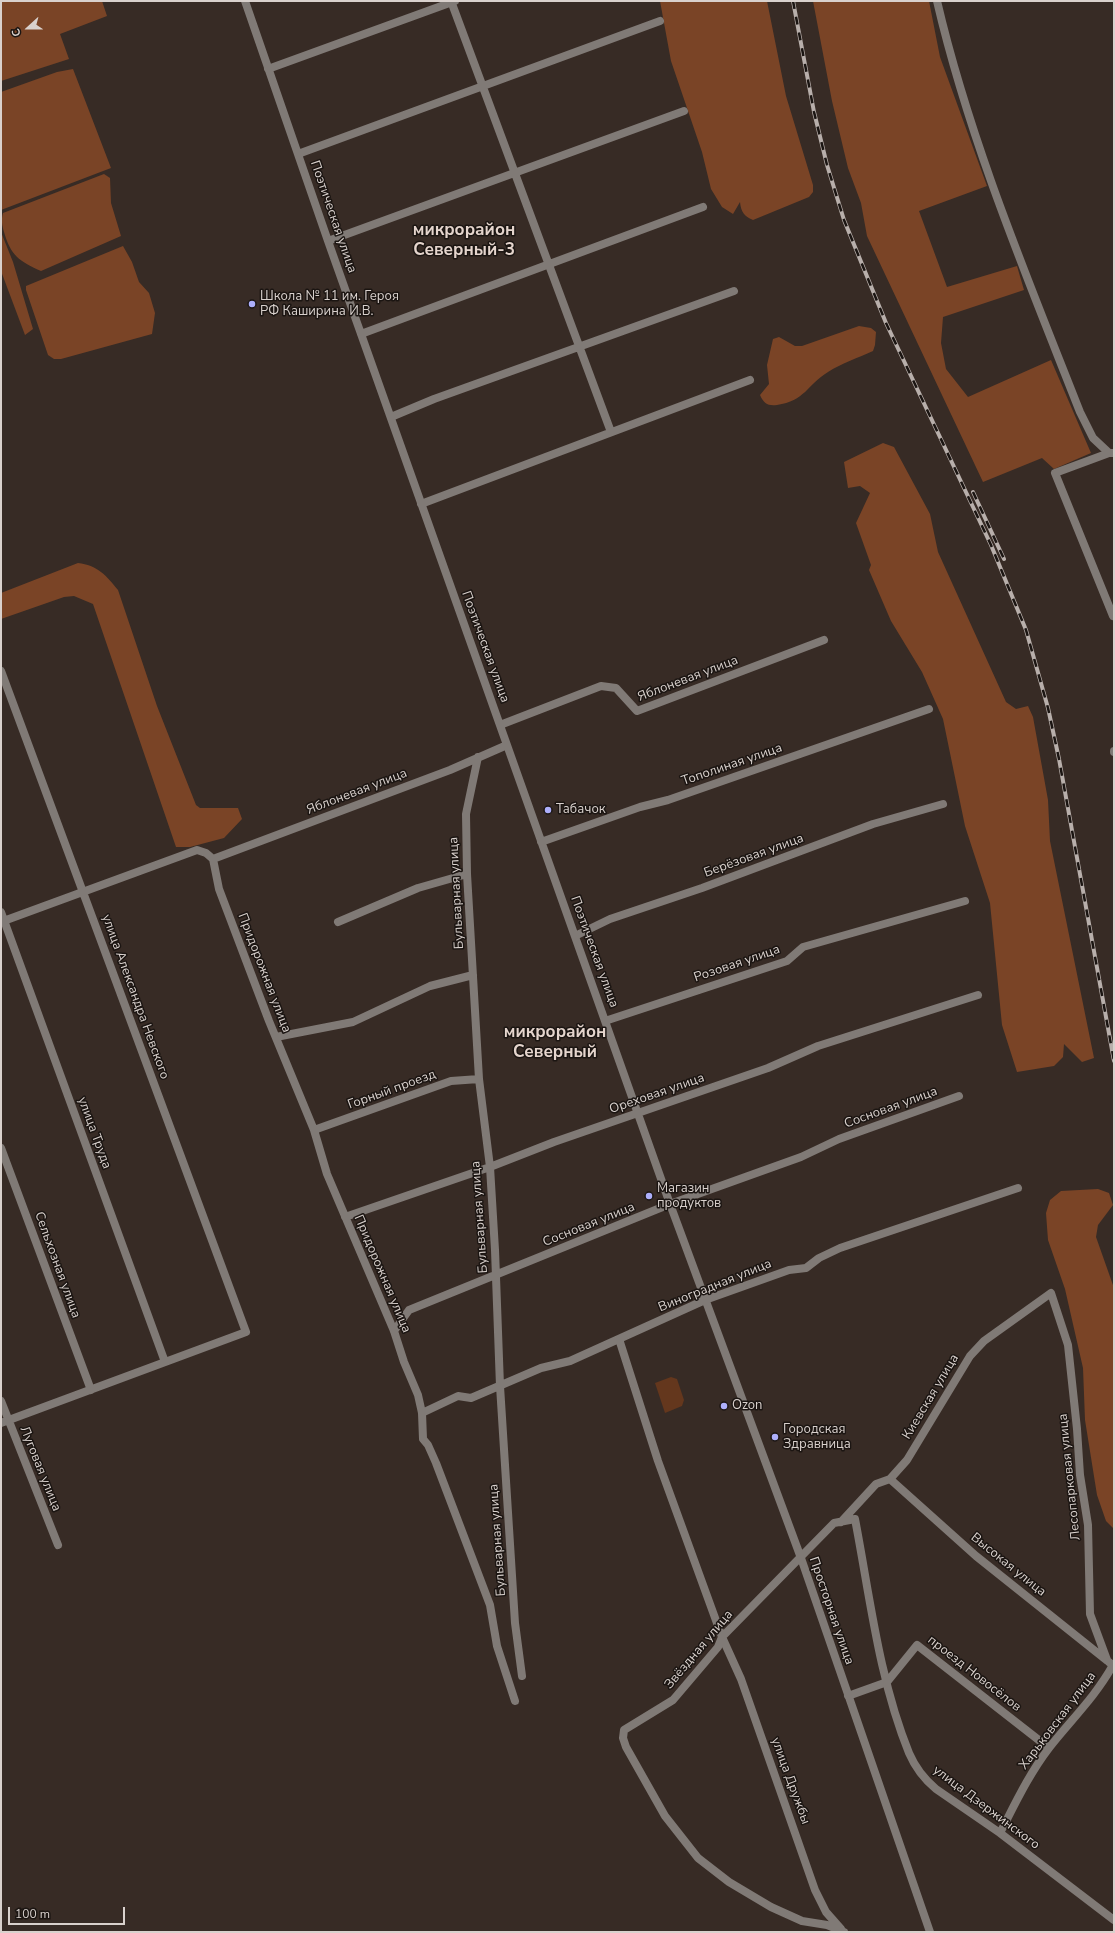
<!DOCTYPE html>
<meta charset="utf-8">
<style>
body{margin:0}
#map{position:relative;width:1115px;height:1933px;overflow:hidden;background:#372b25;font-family:"Nunito Sans",sans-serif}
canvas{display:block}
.frame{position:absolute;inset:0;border:2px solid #d9d1cd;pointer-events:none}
.north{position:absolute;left:8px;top:8px;width:40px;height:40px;-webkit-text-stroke:3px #1b1512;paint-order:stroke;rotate:249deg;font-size:11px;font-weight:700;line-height:16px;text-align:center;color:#d9d1cd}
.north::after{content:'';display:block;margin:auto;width:14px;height:18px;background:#d9d1cd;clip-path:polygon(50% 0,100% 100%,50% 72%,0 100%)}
.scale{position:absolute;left:8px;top:1907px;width:117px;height:18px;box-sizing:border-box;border:2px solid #d9d1cd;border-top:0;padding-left:5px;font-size:12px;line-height:14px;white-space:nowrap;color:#d9d1cd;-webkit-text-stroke:3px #1b1512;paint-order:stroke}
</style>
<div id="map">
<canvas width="1115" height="1933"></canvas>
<div class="frame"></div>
<div class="north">С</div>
<div class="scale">100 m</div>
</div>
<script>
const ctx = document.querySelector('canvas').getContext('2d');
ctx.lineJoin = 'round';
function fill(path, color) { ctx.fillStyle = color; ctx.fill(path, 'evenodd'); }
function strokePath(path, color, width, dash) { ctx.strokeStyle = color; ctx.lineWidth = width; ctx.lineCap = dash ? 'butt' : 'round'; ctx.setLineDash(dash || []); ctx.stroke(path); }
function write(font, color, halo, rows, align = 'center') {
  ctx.font = font + ' "Nunito Sans",sans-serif'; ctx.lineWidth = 3; ctx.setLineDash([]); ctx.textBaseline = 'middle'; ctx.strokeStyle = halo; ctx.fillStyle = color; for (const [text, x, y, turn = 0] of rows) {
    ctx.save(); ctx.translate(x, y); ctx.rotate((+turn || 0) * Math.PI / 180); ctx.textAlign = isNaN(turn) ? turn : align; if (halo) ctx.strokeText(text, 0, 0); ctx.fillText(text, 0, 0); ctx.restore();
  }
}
fill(new Path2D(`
 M 671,1377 L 677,1379 L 684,1400 L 682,1406 L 665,1413 L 655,1383 Z`), '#64371d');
fill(new Path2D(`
 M 1,1 L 102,1 L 107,16 L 60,34 L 69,59 L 1,81 Z
 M 660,1 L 767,1 L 786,96 L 813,185 L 813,192 L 809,197 L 753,220 C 744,216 741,212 740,202 L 733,214 L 722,207 L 711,189 L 702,152 L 671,61 Z
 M 813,1 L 929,1 L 940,57 L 987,186 L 919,211 L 947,287 L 1017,266 L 1024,290 L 943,317 L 941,343 L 946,369 L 968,397 L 1051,360 L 1091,453 L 1054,469 L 1042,458 L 983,482 L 867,236 L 861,203 L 848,168 L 832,101 Z
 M 73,69 L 111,168 L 1,210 L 1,92 L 57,72 Z
 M 104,174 L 110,178 L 111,203 L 121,236 L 41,271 C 19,261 11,256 4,232 C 2,225 1,220 3,213 Z
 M 1,232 L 13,262 L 33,329 L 25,335 L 1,271 Z
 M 123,246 L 132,262 L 139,282 L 149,293 L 155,313 L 152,334 L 61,359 L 54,359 L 48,355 L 26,290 L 26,286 Z
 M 859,326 L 871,328 L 876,332 L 875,345 L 873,351 C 858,358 842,363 828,372 C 807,385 805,401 777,405 C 768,406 764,404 760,395 L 769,384 L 767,365 L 773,339 L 779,337 L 795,346 L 802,346 Z
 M 883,443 L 894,447 L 930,514 L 938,552 L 1006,702 L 1016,709 L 1028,706 L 1033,717 L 1048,800 L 1050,841 L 1094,1058 L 1082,1062 L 1064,1044 L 1063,1057 L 1054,1066 L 1017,1072 L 1002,1025 L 990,903 L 965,826 L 943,719 L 922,672 L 891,621 L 869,570 L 871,565 L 856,523 L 870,493 L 860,486 L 848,488 L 844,462 Z
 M 78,563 C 97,565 107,576 118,590 L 157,706 L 196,805 L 200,808 L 238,808 L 242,819 L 224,838 L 190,847 L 176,847 L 93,604 L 74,596 L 64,597 L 1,619 L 1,593 Z
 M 1098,1189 L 1109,1193 L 1113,1205 L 1098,1225 L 1096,1237 L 1114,1288 L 1114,1529 L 1106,1521 L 1097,1495 L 1085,1420 L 1083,1368 L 1065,1289 L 1048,1240 L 1046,1213 L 1050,1200 L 1061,1191 Z`), '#7a4426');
strokePath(new Path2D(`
 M 245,1 L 328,241 L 670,1204 L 801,1558 L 930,1932
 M 451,1 L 611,432
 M 937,1 C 970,142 1027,277 1080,412 L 1093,438 L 1109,453 L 1114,453
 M 268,69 L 455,1
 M 298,154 L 660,21
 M 328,241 L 684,111
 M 361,334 L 703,207
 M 391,417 L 434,399 L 734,291
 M 1109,453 L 1055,473 L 1113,616
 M 421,504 L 750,380
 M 1,671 L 246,1332 L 1,1423
 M 500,725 L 601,686 L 616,688 L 637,711 L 824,640
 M 1114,751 L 1114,752
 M 478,757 L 466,814 L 467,874 L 479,1079 L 490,1167 L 495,1250 L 500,1386 L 515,1623 L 522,1676
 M 541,842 L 640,807 L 668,800 L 929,709
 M 213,859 L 219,889 L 269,1021 L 314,1130 L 327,1174 L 394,1331 L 404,1362 L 418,1395 L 422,1413 L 423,1439 L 428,1445 L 436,1463 L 490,1605 L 497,1646 L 515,1701
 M 213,859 L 450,770 L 507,745
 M 1,912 L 165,1362
 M 1,922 L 197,850 L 206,853 L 213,859
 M 338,922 L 418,888 L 467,874
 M 575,936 L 610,919 L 702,888 L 873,824 L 943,804
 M 605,1021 L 787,961 L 803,947 L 965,901
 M 276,1037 L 353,1022 L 430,986 L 473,975
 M 314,1130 L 451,1081 L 479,1079
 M 1,1148 L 91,1390
 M 345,1217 L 490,1167 L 554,1142 L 768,1068 L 818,1046 L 978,995
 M 394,1331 L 409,1310 L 670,1204 L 801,1157 L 839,1139 L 959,1096
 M 619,1339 L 658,1461 L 722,1637 L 741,1679 L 815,1890 L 826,1912 L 841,1929
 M 1,1401 L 58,1545
 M 422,1413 L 458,1396 L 471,1398 L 541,1368 L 570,1361 L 705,1300 L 789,1270 L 806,1268 L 819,1258 L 840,1248 L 1018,1188
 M 890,1479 L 976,1556 L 1114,1666
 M 841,1522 L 876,1484 L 890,1479 L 907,1460 L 970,1356 L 984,1341 L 1051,1293 L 1068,1345 L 1077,1429 L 1080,1475 L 1088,1525 L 1090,1614 L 1107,1660
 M 848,1696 L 887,1682 L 917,1645 L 1049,1748
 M 1000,1833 C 1015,1804 1029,1774 1049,1748 C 1071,1720 1096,1696 1113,1665
 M 844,1932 L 827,1925 L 802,1921 L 771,1907 L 729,1882 L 698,1858 L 665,1816 L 626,1747 L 623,1738 L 624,1730 L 673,1700 L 718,1647 L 722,1637 L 834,1523 L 855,1519 C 870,1597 879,1679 909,1753 C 915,1767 924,1779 936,1789 L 1000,1833 L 1114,1920`), '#807a76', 8);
const rail = new Path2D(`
 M 793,1 L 814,112 L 827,165 L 844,220 L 886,323 L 991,545 L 1026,630 L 1048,708 L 1059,759 L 1114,1061
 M 973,492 L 1004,559`);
strokePath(rail, '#b8afab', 4);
strokePath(rail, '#1b1512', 2.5, [8]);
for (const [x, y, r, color] of [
 [252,304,4,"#adaffb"],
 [548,810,4,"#adaffb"],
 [649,1196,4,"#adaffb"],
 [724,1406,4,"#adaffb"],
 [775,1437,4,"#adaffb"]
]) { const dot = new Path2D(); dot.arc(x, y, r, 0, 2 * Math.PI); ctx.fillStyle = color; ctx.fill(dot); strokePath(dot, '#1b1512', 1.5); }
write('13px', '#d9d1cd', '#1b1512', [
 ["Поэтическая улица",333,217,71],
 ["Поэтическая улица",485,647,70],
 ["Яблоневая улица",688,679,-21],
 ["Тополиная улица",732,765,-19],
 ["Яблоневая улица",357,792,-21],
 ["Берёзовая улица",754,856,-20],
 ["Бульварная улица",457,893,-93],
 ["Поэтическая улица",594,952,70],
 ["Розовая улица",737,964,-19],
 ["Придорожная улица",264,973,69],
 ["улица Александра Невского",135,997,70],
 ["Горный проезд",392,1090,-20],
 ["Ореховая улица",657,1094,-19],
 ["Сосновая улица",891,1108,-20],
 ["улица Труда",94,1133,70],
 ["Бульварная улица",480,1217,-94],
 ["Сосновая улица",589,1225,-22],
 ["Сельхозная улица",57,1265,70],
 ["Придорожная улица",382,1274,67],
 ["Виноградная улица",715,1286,-22],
 ["Киевская улица",931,1397,-59],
 ["Луговая улица",40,1469,68],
 ["Лесопарковая улица",1070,1477,-96],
 ["Бульварная улица",498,1540,-94],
 ["Высокая улица",1008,1565,39],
 ["Просторная улица",831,1611,71],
 ["Звёздная улица",699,1650,-50],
 ["проезд Новосёлов",974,1674,38],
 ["Харьковская улица",1058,1721,-53],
 ["улица Дружбы",790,1781,70],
 ["улица Дзержинского",986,1808,37]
]);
write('13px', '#d9d1cd', '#1b1512', [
 ["Школа № 11 им. Героя",260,297],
 ["РФ Каширина И.В.",260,312],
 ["Табачок",556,810],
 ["Магазин",657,1189],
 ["продуктов",657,1204],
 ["Ozon",732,1406],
 ["Городская",783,1430],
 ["Здравница",783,1445]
], 'left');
write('bold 17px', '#e5d5cd', '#1b1512', [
 ["микрорайон",464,231],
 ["Северный-3",464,251],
 ["микрорайон",555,1033],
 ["Северный",555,1053]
]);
</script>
